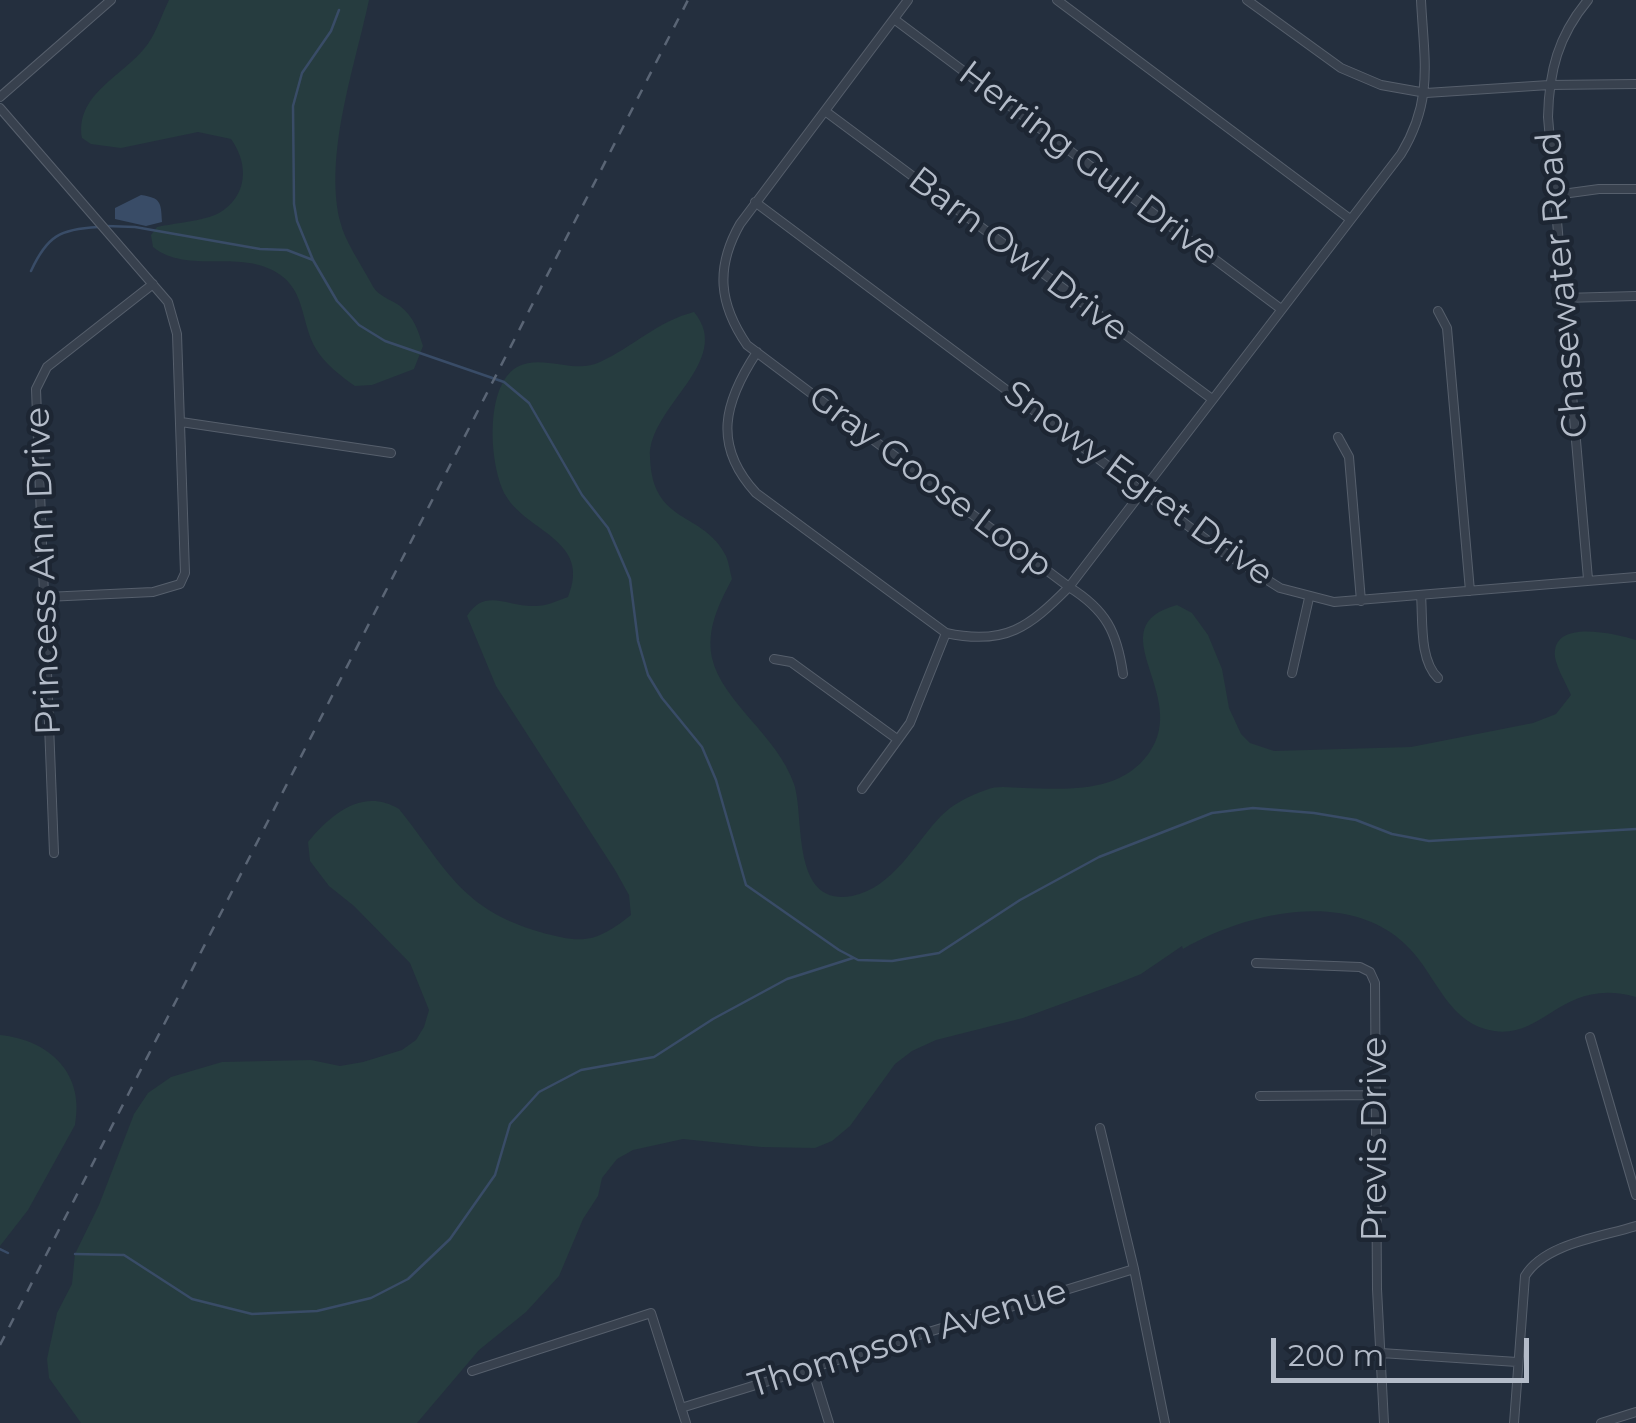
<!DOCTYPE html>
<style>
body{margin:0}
#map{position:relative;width:1636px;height:1423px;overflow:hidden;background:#242f3e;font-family:Montserrat,sans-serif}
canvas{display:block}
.scale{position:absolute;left:1271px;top:1338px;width:258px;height:45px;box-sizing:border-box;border:5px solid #b4bcc9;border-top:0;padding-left:12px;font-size:30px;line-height:35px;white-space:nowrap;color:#b4bcc9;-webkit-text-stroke:8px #1d2633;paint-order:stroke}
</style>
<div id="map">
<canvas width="1636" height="1423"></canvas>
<div class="scale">200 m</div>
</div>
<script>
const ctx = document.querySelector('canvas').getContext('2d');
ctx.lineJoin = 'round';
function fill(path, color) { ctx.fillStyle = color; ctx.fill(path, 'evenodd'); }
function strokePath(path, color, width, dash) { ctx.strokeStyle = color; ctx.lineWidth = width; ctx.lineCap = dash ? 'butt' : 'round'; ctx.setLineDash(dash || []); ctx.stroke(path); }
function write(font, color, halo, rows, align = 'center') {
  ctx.font = font + ' Montserrat,sans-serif'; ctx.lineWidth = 9; ctx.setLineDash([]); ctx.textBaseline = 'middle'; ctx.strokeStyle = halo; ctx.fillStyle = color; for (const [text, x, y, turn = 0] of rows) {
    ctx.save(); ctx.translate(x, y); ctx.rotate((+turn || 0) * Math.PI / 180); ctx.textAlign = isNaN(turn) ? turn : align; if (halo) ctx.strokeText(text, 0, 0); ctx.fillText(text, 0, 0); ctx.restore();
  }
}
fill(new Path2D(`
 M 169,0 L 369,0 C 355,66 324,154 340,221 C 345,242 361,264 371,283 C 378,297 389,298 400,306 C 414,317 418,330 423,346 L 414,369 L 372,385 L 355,386 C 342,377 324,363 316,349 C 301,324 306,292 279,274 C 240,248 188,275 153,247 L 151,235 L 157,227 C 175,223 204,221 219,213 C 248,196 249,164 231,139 L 198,132 L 121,148 L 91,144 L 82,138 C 75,96 120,77 143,50 C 155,37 161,16 169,0 Z
 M 694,312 C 735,361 648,407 650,457 C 652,526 703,510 726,556 C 729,563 730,572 732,579 C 719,604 706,629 712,658 C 722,702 777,735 794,784 C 805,817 790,907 852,896 C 893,888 915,843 941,816 C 954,803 969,796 986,790 C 998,785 1011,788 1024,788 C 1067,789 1120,794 1149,753 C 1191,695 1096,627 1177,605 L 1192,613 L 1208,635 L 1222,669 L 1229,708 L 1241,734 L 1250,743 L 1274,751 L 1411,747 L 1533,723 L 1556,714 L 1571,695 C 1566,683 1557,669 1555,657 C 1551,618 1615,634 1636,640 L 1636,997 C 1564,976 1544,1039 1494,1031 C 1449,1024 1438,979 1410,949 C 1352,887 1247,912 1183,949 L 1182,946 L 1141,974 L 1116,984 L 1023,1018 L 936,1040 L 912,1051 L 895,1064 L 850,1126 L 832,1141 L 815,1148 L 761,1147 L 683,1139 L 633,1150 L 617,1159 L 602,1178 L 598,1196 L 583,1219 L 559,1276 L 526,1312 L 479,1350 L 417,1423 L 81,1423 L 49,1378 L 47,1359 L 57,1313 L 72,1284 L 75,1254 L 99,1205 L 134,1114 L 148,1093 L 171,1077 L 222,1062 L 311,1060 L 340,1066 L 363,1062 L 402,1050 L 416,1040 L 424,1027 L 429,1010 L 410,963 L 354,906 L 329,886 L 310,861 L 308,842 C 331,814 363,787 399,809 C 447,869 461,909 540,932 C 582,944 596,943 631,915 L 629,895 L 615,870 L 496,686 L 467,616 C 485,587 507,607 535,606 C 547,606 557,601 568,597 C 592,540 527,532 506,496 C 489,467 484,386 517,367 C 543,353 574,375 600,362 C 633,347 658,321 694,312 Z
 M 0,1035 C 50,1040 85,1074 75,1125 L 28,1210 L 0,1246 Z`), '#263c3f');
fill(new Path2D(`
 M 141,195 C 161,198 161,202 162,222 L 146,226 L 115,219 L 115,208 Z`), '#394c67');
strokePath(new Path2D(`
 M 339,10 L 331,31 L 302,73 L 293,106 L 294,204 L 297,221 L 313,260 L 337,301 L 359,325 L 385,341 L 504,382 L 529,403 L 582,495 L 608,528 L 630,579 L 638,641 L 648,675 L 662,698 L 702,747 L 716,780 L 746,885 L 839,950 L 858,960 L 892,961 L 939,953 L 1020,900 L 1099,857 L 1212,813 L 1253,808 L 1314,813 L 1356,820 L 1392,834 L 1429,841 L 1636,829
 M 106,226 L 135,227 L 260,249 L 287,250 L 313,260
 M 31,271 C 47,236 60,229 98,227
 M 0,1249 L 8,1253
 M 75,1254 L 124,1255 L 192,1299 L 252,1314 L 317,1311 L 371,1298 L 408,1279 L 450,1239 L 495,1175 L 510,1124 L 539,1092 L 581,1070 L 654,1057 L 713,1019 L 787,979 L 853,958`), '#394c67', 2.5);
const street = new Path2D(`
 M 908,0 L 740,224 C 715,268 719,304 747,345 L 1069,587 L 1401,154 C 1434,100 1424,60 1421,0
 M 1057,0 L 1350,219
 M 1247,0 L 1341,68 L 1381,85 L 1426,93 L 1549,85 L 1636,84
 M 894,19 L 1281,309
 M 0,97 L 111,0
 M 0,108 L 168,302 L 177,334 L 185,573 L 180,584 L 153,592 L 46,597
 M 825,111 L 1212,399
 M 1555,195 L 1599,189 L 1636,189
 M 755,202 L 1223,552 L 1280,588 L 1334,602 L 1636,577
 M 1564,298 L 1636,296
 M 1438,311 L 1447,328 L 1470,591
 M 757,352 C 724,402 712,445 756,493 L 946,633 C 1006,646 1029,627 1069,587 C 1106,610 1117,632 1123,674
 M 181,422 L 391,453
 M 1338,437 L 1349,457 L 1361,601
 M 1588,579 L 1548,117 C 1549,71 1558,36 1588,0
 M 1421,595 C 1423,620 1419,660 1438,678
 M 774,659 L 791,662 L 897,739
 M 1292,673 L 1309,598
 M 862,789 L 910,723 L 946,633
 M 54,853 L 36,389 L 47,367 L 153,284
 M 1256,963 L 1360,967 L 1370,972 L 1375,983 L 1377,1289 L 1384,1423
 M 1590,1037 L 1636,1195
 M 1260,1096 L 1375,1095
 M 1100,1128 L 1134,1269 L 1165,1423
 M 1381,1353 L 1517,1362
 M 812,1368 L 829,1423
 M 472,1371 L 651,1313 L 686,1423
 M 681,1408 L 1134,1269
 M 1514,1423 L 1525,1276 C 1545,1243 1602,1237 1636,1226
 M 1601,1423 L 1636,1412`);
strokePath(street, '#565f6c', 10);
strokePath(street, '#38414e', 8);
strokePath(new Path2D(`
 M 0,1345 L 688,0`), '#5a6575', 2.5, [10, 10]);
write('35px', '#b4bcc9', '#1d2633', [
 ["Herring Gull Drive",1088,164,37],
 ["Barn Owl Drive",1018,255,37],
 ["Chasewater Road",1563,285,-95],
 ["Gray Goose Loop",930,482,37],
 ["Snowy Egret Drive",1138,484,36],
 ["Princess Ann Drive",44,571,-92],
 ["Previs Drive",1376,1139,-90],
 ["Thompson Avenue",908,1339,-17]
]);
</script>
